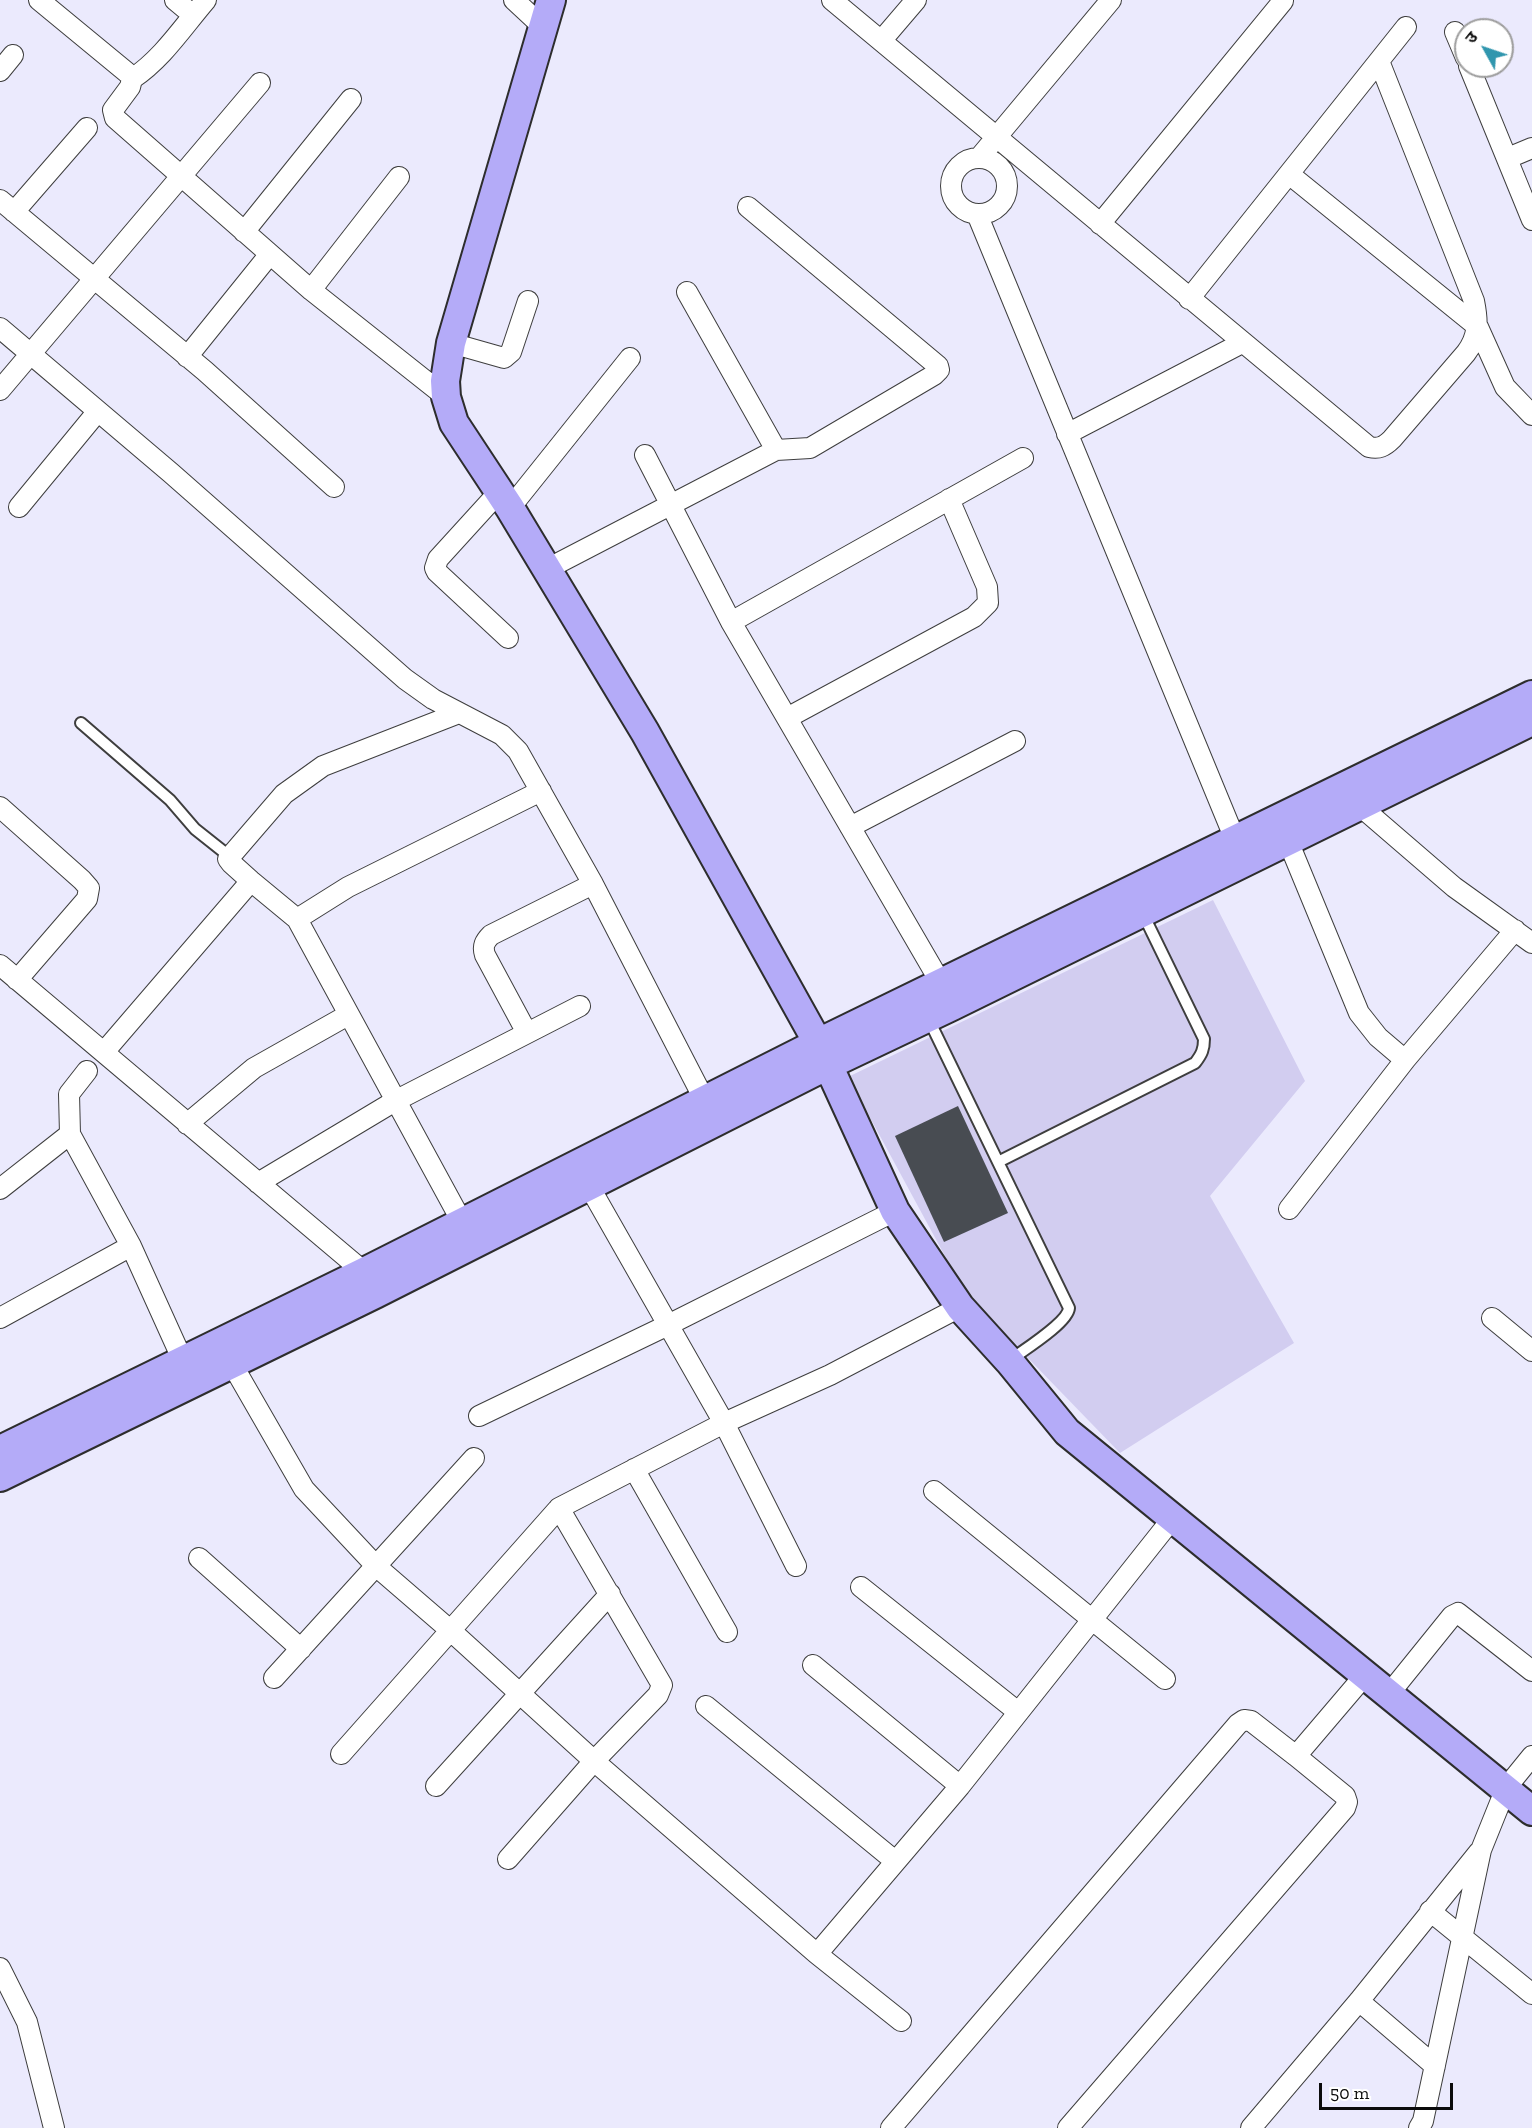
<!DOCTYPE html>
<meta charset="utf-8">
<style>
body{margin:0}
#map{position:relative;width:1532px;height:2128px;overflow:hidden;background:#ebeafd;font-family:"Zilla Slab","Noto Sans Devanagari",serif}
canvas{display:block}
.north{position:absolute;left:1454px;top:18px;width:60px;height:60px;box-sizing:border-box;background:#fff;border:2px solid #9d9d9d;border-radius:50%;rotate:310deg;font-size:16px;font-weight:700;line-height:24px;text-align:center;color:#0b0b0b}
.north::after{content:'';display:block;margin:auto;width:21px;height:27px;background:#3096ae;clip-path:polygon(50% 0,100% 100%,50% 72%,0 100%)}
.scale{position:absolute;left:1319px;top:2083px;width:134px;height:27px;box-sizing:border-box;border:3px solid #0b0b0b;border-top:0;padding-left:8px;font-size:18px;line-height:21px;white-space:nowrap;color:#0b0b0b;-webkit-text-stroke:4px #fff;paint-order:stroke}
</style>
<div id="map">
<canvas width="1532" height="2128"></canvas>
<div class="north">उ</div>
<div class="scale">50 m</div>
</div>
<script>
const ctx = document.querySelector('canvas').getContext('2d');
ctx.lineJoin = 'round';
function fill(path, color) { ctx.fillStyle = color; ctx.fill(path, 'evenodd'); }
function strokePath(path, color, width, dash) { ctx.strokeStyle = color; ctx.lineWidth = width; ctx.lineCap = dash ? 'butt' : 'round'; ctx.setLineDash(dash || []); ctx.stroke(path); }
fill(new Path2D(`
 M 1213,900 L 1305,1081 L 1210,1196 L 1294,1343 L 1120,1453 L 965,1293 L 848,1077 Z`), '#d2cdf0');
fill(new Path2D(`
 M 958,1106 L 1008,1213 L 944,1242 L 895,1136 Z`), '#484c52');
const lane = new Path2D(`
 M 81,723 L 170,800 L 195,829 L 229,856
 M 928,1018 L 1069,1308 C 1068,1323 1022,1351 1009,1361
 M 998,1162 L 1195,1063 C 1202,1054 1204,1049 1204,1039 L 1143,914`);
const street = new Path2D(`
 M 39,0 L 130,75 L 132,79 L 130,87 L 113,110 L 115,118 L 311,290 L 446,397
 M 175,0 L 193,15
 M 514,0 L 543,27
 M 832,0 L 1369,447 C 1379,449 1384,447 1392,439 L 1466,353 C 1479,336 1478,321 1474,301 L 1379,61
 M 1455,32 L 1466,58
 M 881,41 L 916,0
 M 1469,66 L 1532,220
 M 0,71 L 13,55
 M 132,79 C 163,58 182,28 206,0
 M 979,158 L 1111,0
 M 1508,158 L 1532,148
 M951 186a28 28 0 1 1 56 0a28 28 0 1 1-56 0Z
 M 1289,174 L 1478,327 L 1505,387 L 1532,415
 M 0,200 L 205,371 L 334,487
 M 14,212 L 87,128
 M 977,214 L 1239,849
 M 1100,224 L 1283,1
 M 244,232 L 351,99
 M 311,290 L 399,177
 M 687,292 L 776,450
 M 1189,299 L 1406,27
 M 0,328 L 171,473 L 405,679 L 433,699 L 502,735 L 518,751 L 593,884 L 705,1101
 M 451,343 L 504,358 L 511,352 L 528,301
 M 187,357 L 270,254
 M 0,390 L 260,83
 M 1067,434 L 1242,343
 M 645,455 L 731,622 L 942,985
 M 499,492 L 438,559 L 435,568 L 437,572 L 508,638
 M 19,507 L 98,411
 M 510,508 L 630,358
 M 547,569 L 776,450 L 810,448 L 934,375 L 939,370 L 938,366 L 748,207
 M 731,622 L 1023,458
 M 459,713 L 323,766 L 284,794 L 228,859 L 231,863 L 251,881 L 297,919 L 462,1222
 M 787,718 L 974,617 L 988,603 L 987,587 L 949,499
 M 1360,806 L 1454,887 L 1532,943
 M 0,807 L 82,880 L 89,888 L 87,899 L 17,980
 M 850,827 L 1015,741
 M 1288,841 L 1359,1013 L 1378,1037 L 1405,1060
 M 297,919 L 348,887 L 541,791
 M 0,965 L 364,1272
 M 527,1033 L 485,955 C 482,946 485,941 491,935 L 593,884
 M 104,1052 L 251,881
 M 87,1071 L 69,1094 L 70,1134 L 131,1246 L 183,1361
 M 187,1124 L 254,1068 L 348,1015
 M 258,1183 L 395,1101 L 580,1006
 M 589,1186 L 724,1423 L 796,1566
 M 0,1189 L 70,1134
 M 1289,1209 L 1405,1060 L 1515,930
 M 0,1318 L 131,1246
 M 1492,1318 L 1532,1351
 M 232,1364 L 304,1489 L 377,1567 L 450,1630 L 594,1761 L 817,1954 L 960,1786 L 1172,1519
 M 479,1416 L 668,1325 L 895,1211
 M 634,1469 L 727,1632
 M 934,1491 L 1165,1679
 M 199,1558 L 301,1649
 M 861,1587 L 1018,1712
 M 813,1665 L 960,1786
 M 274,1678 L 474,1458
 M 1389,1694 L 1452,1616 L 1458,1613 L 1532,1671
 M 706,1706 L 895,1861
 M 341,1754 L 559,1508 L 724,1423 L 830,1375 L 960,1307
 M 436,1786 L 610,1594
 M 508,1859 L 594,1761 L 658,1695 L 662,1685 L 559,1508
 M 1430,1911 L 1532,1994
 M 817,1954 L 901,2021
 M 0,1968 L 27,2022 L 54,2128
 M 1359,2001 L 1435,2066
 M 891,2128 L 1238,1724 L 1244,1720 L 1251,1721 L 1296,1756 L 1365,1675
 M 1068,2128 L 1345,1808 L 1347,1802 L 1345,1796 L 1296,1756
 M 1251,2128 L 1359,2001 L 1479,1852
 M 1419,2128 L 1423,2121 L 1481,1850 L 1506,1788 L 1532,1756`);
const secondary = new Path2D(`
 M 551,0 L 451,343 L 445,381 L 446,397 L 454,423 L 510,508 L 645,732 L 818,1043 L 895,1211 L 960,1307 L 1009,1361 L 1067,1432 L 1532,1811
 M 0,1450 L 364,1272 L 818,1043 L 1532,695
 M 0,1477 L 375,1294 L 828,1065 L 952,1006 L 1532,721`);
strokePath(lane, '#3e3e3e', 14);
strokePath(street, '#3e3e3e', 22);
strokePath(secondary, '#2d2d2d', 32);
strokePath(lane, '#fff', 10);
strokePath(street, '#fff', 20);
strokePath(secondary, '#b4abf8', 28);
</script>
